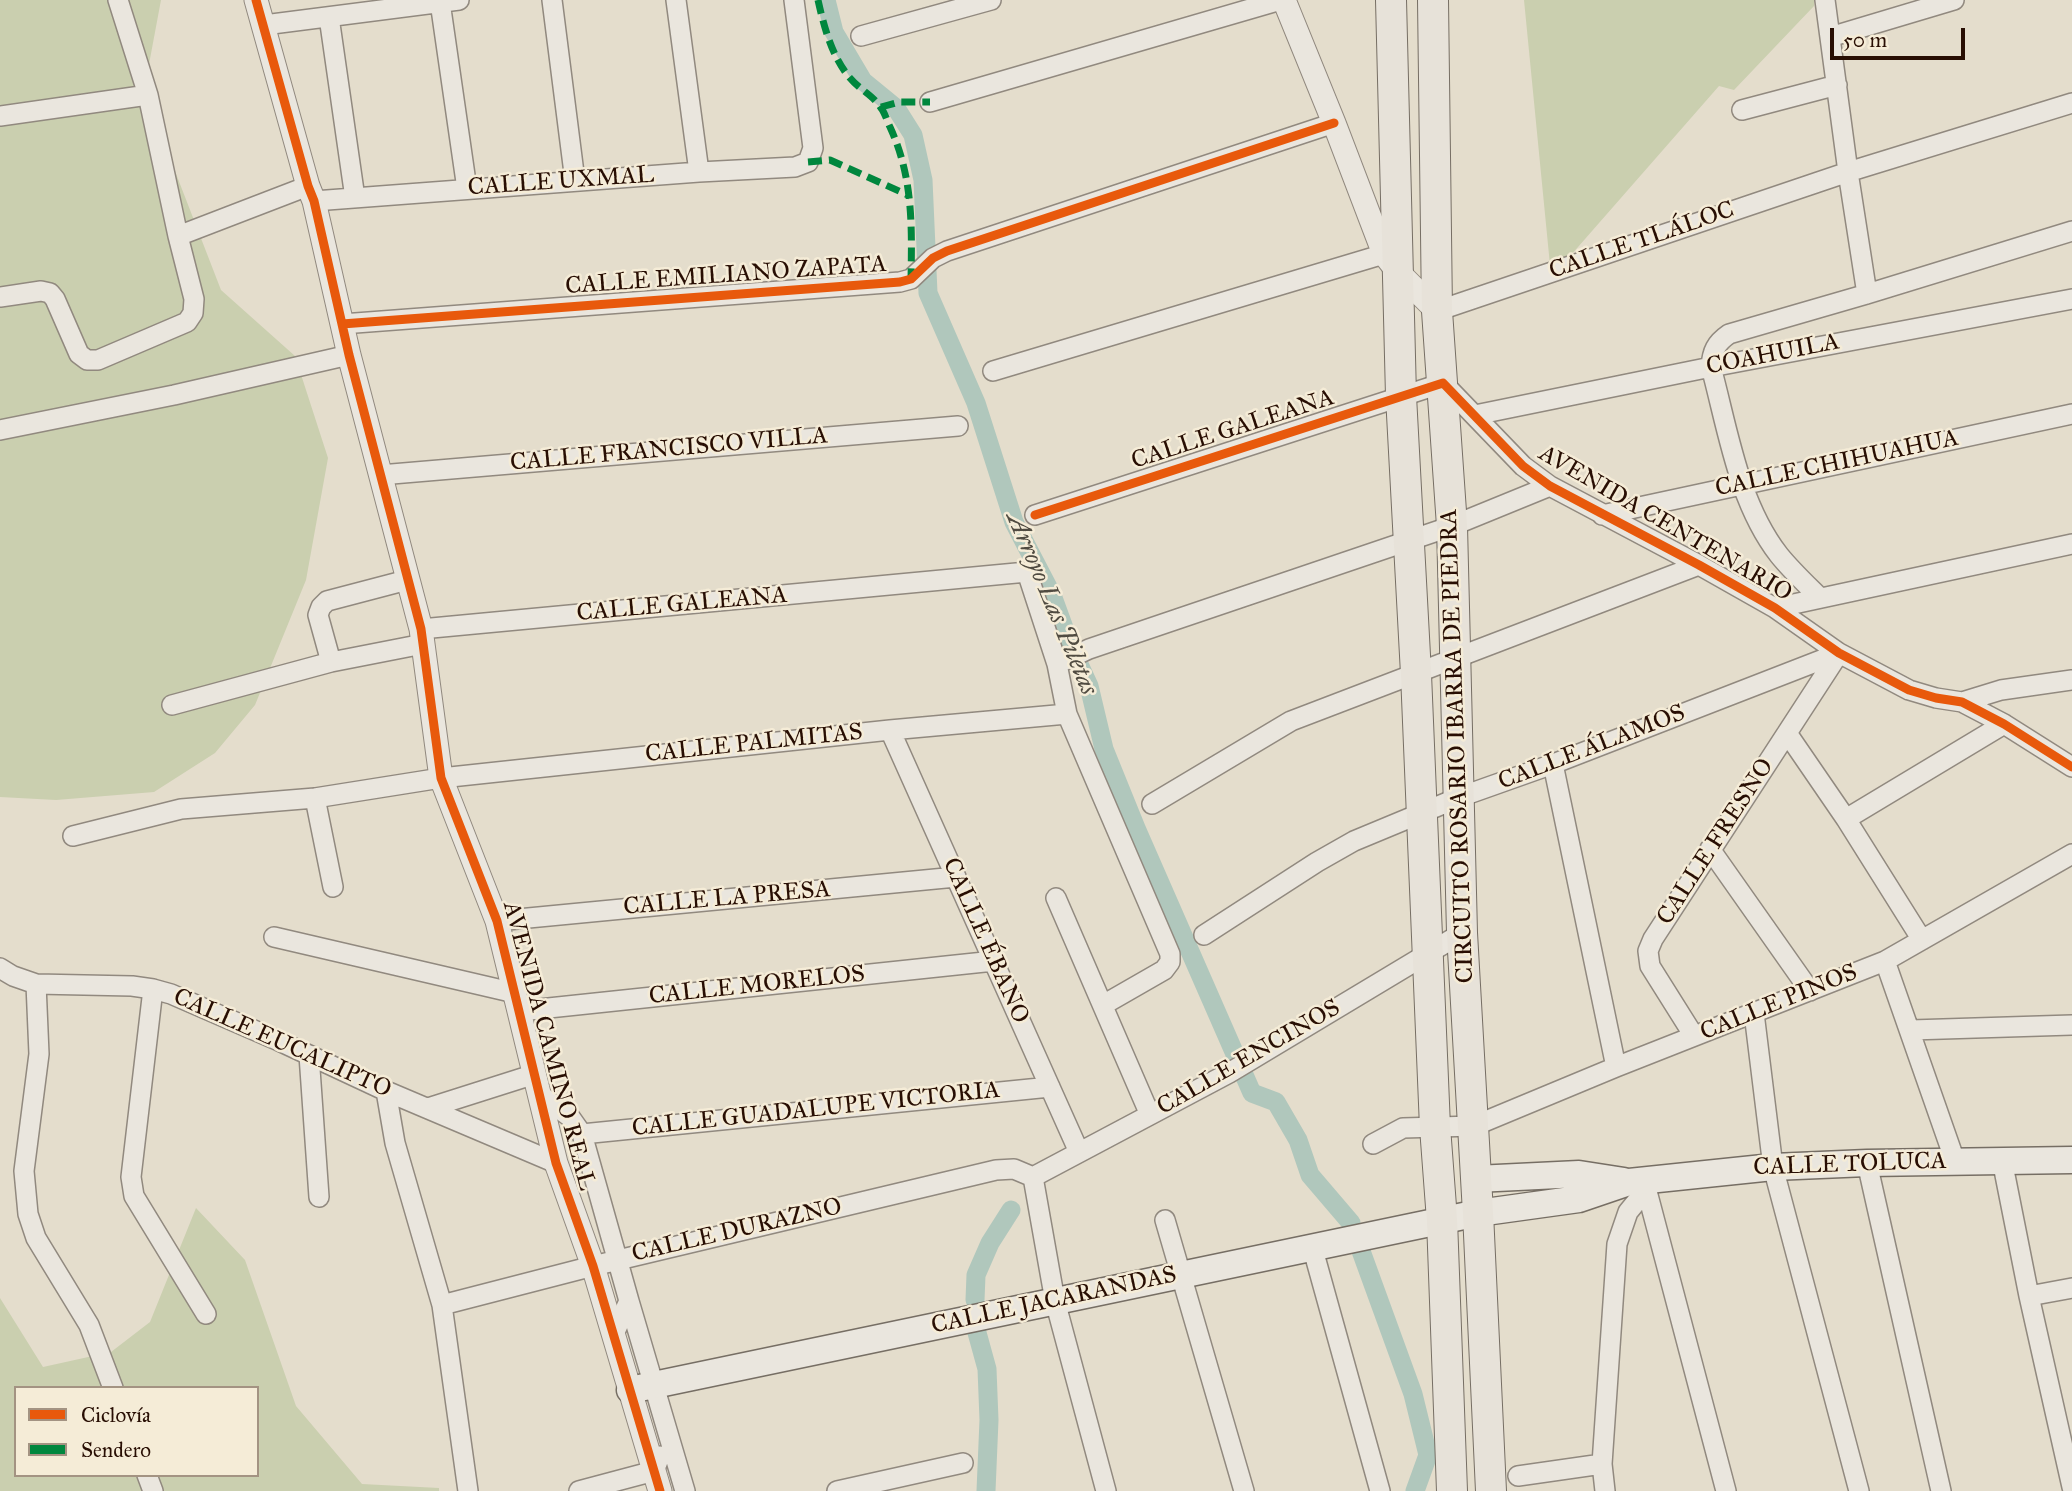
<!DOCTYPE html>
<meta charset="utf-8">
<style>
body{margin:0}
#map{position:relative;width:2072px;height:1491px;overflow:hidden;background:#e4ddcc;font-family:"IM FELL Great Primer",serif}
canvas{display:block}
.legend{position:absolute;left:14px;top:1386px;width:245px;height:91px;box-sizing:border-box;background:#f5ecd7;border:2px solid #a39382;margin:0;padding:9px 12px;list-style:none;font-size:21px;color:#280e03}
.legend li{display:flex;align-items:center;gap:14px;height:35px}
.legend b{width:35px;border:2px solid #a39382}
.scale{position:absolute;left:1830px;top:28px;width:135px;height:32px;box-sizing:border-box;border:4px solid #280e03;border-top:0;padding-left:9px;font-size:21px;line-height:24px;white-space:nowrap;color:#280e03;-webkit-text-stroke:5px #f5ecd7;paint-order:stroke}
</style>
<div id="map">
<canvas width="2072" height="1491"></canvas>
<ul class="legend">
<li><b style="height:9px;background:#e8590c"></b>Ciclovía</li>
<li><b style="height:9px;background:#00873e"></b>Sendero</li>
</ul>
<div class="scale">50 m</div>
</div>
<script>
const ctx = document.querySelector('canvas').getContext('2d');
ctx.lineJoin = 'round';
function fill(path, color) { ctx.fillStyle = color; ctx.fill(path, 'evenodd'); }
function strokePath(path, color, width, dash) { ctx.strokeStyle = color; ctx.lineWidth = width; ctx.lineCap = dash ? 'butt' : 'round'; ctx.setLineDash(dash || []); ctx.stroke(path); }
function write(font, color, halo, rows, align = 'center') {
  ctx.font = font + ' "IM FELL Great Primer",serif'; ctx.lineWidth = 5; ctx.setLineDash([]); ctx.textBaseline = 'middle'; ctx.strokeStyle = halo; ctx.fillStyle = color; for (const [text, x, y, turn = 0] of rows) {
    ctx.save(); ctx.translate(x, y); ctx.rotate((+turn || 0) * Math.PI / 180); ctx.textAlign = isNaN(turn) ? turn : align; if (halo) ctx.strokeText(text, 0, 0); ctx.fillText(text, 0, 0); ctx.restore();
  }
}
fill(new Path2D(`
 M 0,0 L 161,0 L 144,91 L 221,290 L 295,356 L 328,458 L 306,580 L 255,705 L 215,753 L 154,792 L 56,800 L 0,797 Z
 M 1524,0 L 1814,0 L 1814,6 L 1734,90 L 1719,86 L 1564,263 L 1550,265 Z
 M 196,1208 L 245,1260 L 296,1406 L 362,1484 L 439,1488 L 439,1491 L 0,1491 L 0,1298 L 43,1367 L 111,1352 L 150,1322 ZM 16,1388 L 257,1388 L 257,1475 L 16,1475 Z`), '#cacfaf');
strokePath(new Path2D(`
 M 826,0 L 834,32 L 863,81 L 896,108 L 913,135 L 923,180 L 928,293 L 976,403 L 1014,522 L 1052,595 L 1071,647 L 1089,686 L 1104,749 L 1136,828 L 1252,1093 L 1276,1102 L 1298,1140 L 1310,1175 L 1351,1223
 M 1361,1251 L 1413,1394 L 1428,1455 L 1415,1491
 M 975,1300 L 976,1275 L 990,1243 L 1011,1210
 M 976,1329 L 987,1369 L 989,1420 L 986,1491`), '#b0c7bc', 19);
const minor = new Path2D(`
 M 552,0 L 575,181
 M 676,0 L 699,172
 M 1825,0 L 1848,172 L 1867,294
 M 440,2 L 467,189
 M 329,17 L 355,198
 M 264,25 L 459,0
 M 861,36 L 991,0
 M 1830,37 L 1954,0
 M 930,102 L 1281,0
 M 1742,110 L 1837,85
 M 0,116 L 148,95
 M 314,201 L 699,172 L 795,167 L 808,162 L 813,148 L 794,0
 M 178,236 L 308,186
 M 0,297 L 41,291 L 50,293 L 55,299 L 79,354 L 87,360 L 98,360 L 187,322 L 193,313 L 194,299 L 178,236 L 148,95 L 118,0
 M 1437,311 L 1848,172 L 2072,103
 M 342,324 L 900,282 L 911,279 L 933,258 L 947,251 L 1334,123
 M 993,371 L 1384,254
 M 1475,415 L 1711,367 L 2072,299
 M 0,430 L 174,395 L 349,355
 M 380,475 L 958,426
 M 1035,515 L 1443,383 L 1523,466 L 1550,486 L 1699,565 L 1775,608 L 1839,653 L 1909,690 L 1936,698 L 1962,702 L 2004,724 L 2072,767
 M 1602,515 L 2072,414
 M 407,580 L 327,601 L 321,607 L 318,615 L 331,662 L 423,644
 M 1820,598 C 1806,584 1791,570 1779,555 C 1738,502 1728,430 1711,367 C 1712,351 1716,343 1729,334 L 1867,294 L 2072,231
 M 1775,608 L 2072,544
 M 421,629 L 1027,572 L 1057,664 L 1067,714 L 1170,954 L 1170,962 L 1164,970 L 1103,1005
 M 1057,664 L 1089,649 L 1452,526 L 1550,486
 M 1962,702 L 2001,690 L 2072,680
 M 172,705 L 331,662
 M 890,730 L 1079,1152
 M 1787,733 L 1846,819 L 1922,940
 M 1553,764 L 1616,1067
 M 315,798 L 333,887
 M 1152,804 L 1291,721 L 1699,565
 M 1846,819 L 2004,724
 M 73,836 L 181,809 L 315,798 L 441,778 L 890,730 L 1067,714
 M 1710,849 L 1810,991
 M 1056,898 L 1150,1115
 M 497,921 L 956,877
 M 1204,935 L 1317,862 L 1354,841 L 1460,797 L 1553,764 L 1839,653
 M 274,937 L 515,993
 M 1885,961 L 1955,1161
 M 0,968 L 13,976 L 36,984 L 132,986 L 153,989 L 171,994 L 279,1041 L 386,1091 L 556,1163
 M 36,984 L 39,1054 L 24,1171 L 28,1214 L 36,1238 L 89,1325 L 113,1388
 M 153,989 L 131,1177 L 134,1196 L 206,1314
 M 520,1011 L 994,961
 M 1754,1013 L 1773,1167 L 1859,1491
 M 1911,1030 L 2072,1025
 M 1694,1036 L 1650,966 L 1648,951 L 1653,939 L 1839,653
 M 309,1055 L 319,1197
 M 386,1091 L 395,1143 L 442,1305 L 468,1491
 M 539,1094 L 570,1117 L 582,1134 L 629,1301 L 613,1336
 M 428,1108 L 535,1074
 M 582,1134 L 1050,1087
 M 1373,1144 L 1403,1128 L 1474,1126 L 1616,1067 L 1885,961 L 2072,854
 M 2002,1160 L 2029,1296 L 2072,1487
 M 1867,1163 L 1941,1491
 M 1033,1177 L 1229,1073 L 1462,933
 M 1033,1177 L 1055,1301 L 1106,1491
 M 1644,1180 L 1726,1491
 M 1165,1220 L 1244,1491
 M 1312,1246 L 1380,1491
 M 2029,1296 L 2072,1288
 M 629,1301 L 685,1491
 M 442,1305 L 593,1266 L 996,1170 L 1014,1169 L 1033,1177
 M 147,1475 L 153,1491
 M 1518,1476 L 1602,1464
 M 579,1491 L 654,1471 L 660,1456
 M 837,1491 L 963,1463
 M 1605,1491 L 1602,1464 L 1617,1244 L 1628,1212 L 1646,1190`);
const tertiary = new Path2D(`
 M 256,0 L 308,186 L 314,201 L 349,355 L 421,629 L 441,778 L 497,921 L 556,1163 L 593,1266 L 660,1491
 M 1284,0 L 1334,123 L 1384,254 L 1398,272 L 1437,311`);
const secondary = new Path2D(`
 M 1476,1179 L 1579,1174 L 1624,1181
 M 630,1390 L 1478,1213 L 1579,1199 L 1629,1182 L 1773,1167 L 1867,1163 L 2072,1160`);
const primary = new Path2D(`
 M 1391,0 L 1401,396 L 1416,674 L 1435,1127 L 1442,1220 L 1452,1491
 M 1433,0 L 1437,311 L 1452,526 L 1462,933 L 1478,1213 L 1491,1491`);
strokePath(minor, '#91897f', 22);
strokePath(tertiary, '#91897f', 25);
strokePath(secondary, '#766e64', 29);
strokePath(primary, '#766e64', 32);
strokePath(minor, '#eae6de', 19);
strokePath(tertiary, '#eae6de', 23);
strokePath(secondary, '#eae6de', 26);
strokePath(primary, '#e7e2d9', 30);
strokePath(new Path2D(`
 M 818,0 C 824,27 832,57 850,78 C 859,89 874,96 881,108 C 885,113 887,121 890,127 C 913,177 912,225 911,279
 M 881,107 L 899,102 L 930,102
 M 808,162 L 830,160 L 910,196`), '#00873e', 7, [14, 7]);
strokePath(new Path2D(`
 M 256,0 L 308,186 L 314,201 L 349,355 L 421,629 L 441,778 L 497,921 L 556,1163 L 593,1266 L 660,1491
 M 342,324 L 900,282 L 911,279 L 933,258 L 947,251 L 1334,123
 M 1035,515 L 1443,383 L 1523,466 L 1550,486 L 1699,565 L 1775,608 L 1839,653 L 1909,690 L 1936,698 L 1962,702 L 2004,724 L 2072,767`), '#e8590c', 9);
write('24px', '#280e03', '#f5ecd7', [
 ["CALLE UXMAL",561,182,-4],
 ["CALLE TLÁLOC",1642,241,-19],
 ["CALLE EMILIANO ZAPATA",726,276,-4],
 ["COAHUILA",1773,355,-11],
 ["CALLE GALEANA",1233,430,-18],
 ["CALLE FRANCISCO VILLA",669,450,-5],
 ["CALLE CHIHUAHUA",1837,464,-12],
 ["AVENIDA CENTENARIO",1665,524,30],
 ["CALLE GALEANA",682,605,-5],
 ["CALLE PALMITAS",754,744,-6],
 ["CIRCUITO ROSARIO IBARRA DE PIEDRA",1458,746,-92],
 ["CALLE ÁLAMOS",1592,748,-21],
 ["CALLE FRESNO",1716,842,-57],
 ["CALLE LA PRESA",727,899,-5],
 ["CALLE ÉBANO",985,941,66],
 ["CALLE MORELOS",757,986,-6],
 ["CALLE PINOS",1779,1003,-22],
 ["CALLE EUCALIPTO",282,1044,24],
 ["AVENIDA CAMINO REAL",548,1046,75],
 ["CALLE ENCINOS",1249,1058,-30],
 ["CALLE GUADALUPE VICTORIA",816,1110,-6],
 ["CALLE TOLUCA",1850,1165,-2],
 ["CALLE DURAZNO",737,1231,-13],
 ["CALLE JACARANDAS",1054,1301,-12]
]);
write('italic 26px', '#504b41', '#f5ecd7', [
 ["Arroyo Las Piletas",1051,604,67]
]);
</script>
